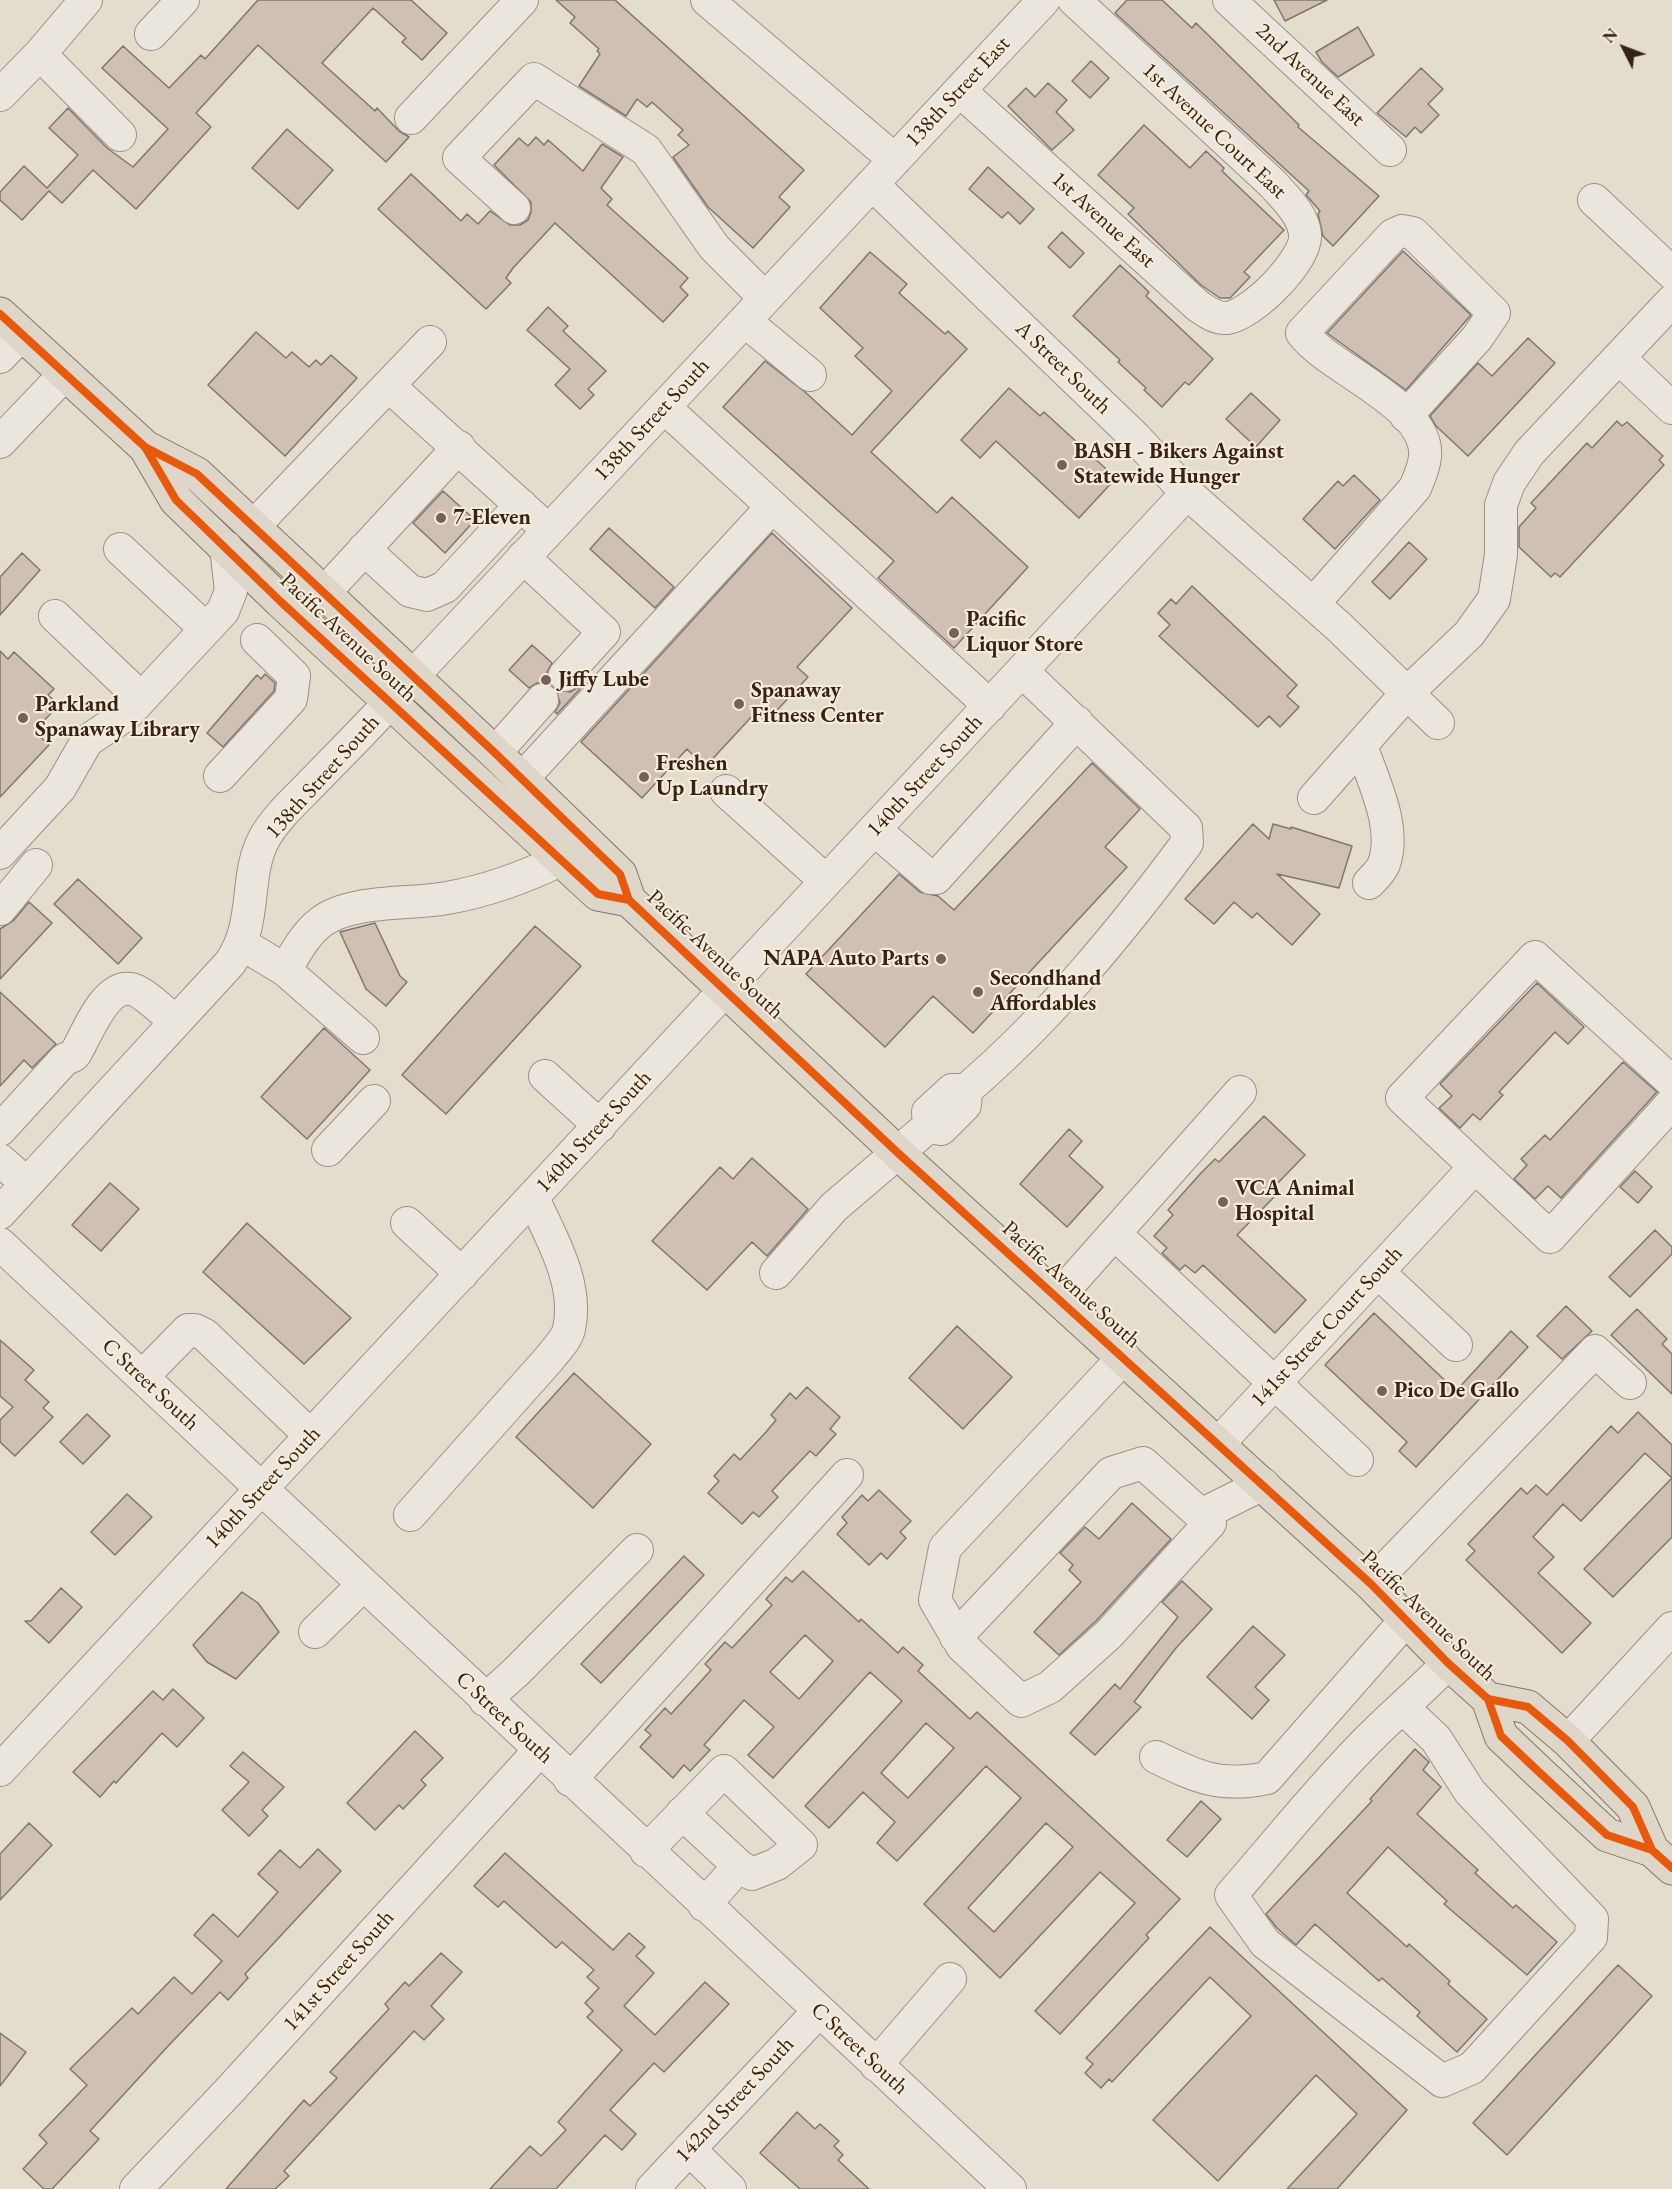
<!DOCTYPE html>
<style>
body{margin:0}
#map{position:relative;width:1672px;height:2189px;overflow:hidden;background:#e4dccc;font-family:"EB Garamond",serif}
canvas{display:block}
.north{position:absolute;left:1594px;top:18px;width:60px;height:60px;-webkit-text-stroke:4px #f5ebd7;paint-order:stroke;rotate:312deg;font-size:16px;font-weight:700;line-height:24px;text-align:center;color:#362217}
.north::after{content:'';display:block;margin:auto;width:21px;height:27px;background:#362217;clip-path:polygon(50% 0,100% 100%,50% 72%,0 100%)}
</style>
<div id="map">
<canvas width="1672" height="2189"></canvas>
<div class="north">N</div>
</div>
<script>
const ctx = document.querySelector('canvas').getContext('2d');
ctx.lineJoin = 'round';
function fill(path, color) { ctx.fillStyle = color; ctx.fill(path, 'evenodd'); }
function strokePath(path, color, width, dash) { ctx.strokeStyle = color; ctx.lineWidth = width; ctx.lineCap = dash ? 'butt' : 'round'; ctx.setLineDash(dash || []); ctx.stroke(path); }
function write(font, color, halo, rows, align = 'center') {
  ctx.font = font + ' "EB Garamond",serif'; ctx.lineWidth = 4.5; ctx.setLineDash([]); ctx.textBaseline = 'middle'; ctx.strokeStyle = halo; ctx.fillStyle = color; for (const [text, x, y, turn = 0] of rows) {
    ctx.save(); ctx.translate(x, y); ctx.rotate((+turn || 0) * Math.PI / 180); ctx.textAlign = isNaN(turn) ? turn : align; if (halo) ctx.strokeText(text, 0, 0); ctx.fillText(text, 0, 0); ctx.restore();
  }
}
const building = new Path2D(`
 M 258,0 L 411,0 L 447,33 L 422,60 L 402,42 L 406,38 L 373,8 L 322,63 L 375,111 L 377,108 L 399,131 L 409,137 L 386,162 L 258,45 L 196,113 L 211,127 L 136,209 L 93,170 L 62,203 L 49,191 L 22,220 L 0,200 L 0,192 L 24,166 L 47,188 L 78,155 L 49,128 L 68,108 L 107,148 L 133,167 L 168,129 L 102,68 L 123,46 L 169,88 L 201,55 L 205,59 Z
 M 556,0 L 615,0 L 804,170 L 779,197 L 790,207 L 753,248 L 708,207 L 673,157 L 689,145 L 678,135 L 683,130 L 652,102 L 647,107 L 637,99 L 626,116 L 579,86 L 600,54 L 597,51 L 599,49 L 570,23 L 575,17 Z
 M 1127,0 L 1162,0 L 1192,28 L 1196,23 L 1299,125 L 1298,127 L 1379,196 L 1333,246 L 1323,236 L 1318,214 L 1320,211 L 1306,195 L 1309,191 L 1115,13 Z
 M 1274,0 L 1327,0 L 1285,21 Z
 M 1358,27 L 1374,55 L 1338,77 L 1322,62 L 1316,52 Z
 M 1091,61 L 1109,78 L 1090,98 L 1072,81 Z
 M 1421,68 L 1443,89 L 1428,104 L 1439,115 L 1421,133 L 1415,127 L 1406,137 L 1377,113 Z
 M 1048,83 L 1067,100 L 1056,112 L 1074,130 L 1052,150 L 1008,106 L 1026,88 L 1035,97 Z
 M 1144,125 L 1190,168 L 1206,151 L 1224,168 L 1222,171 L 1284,230 L 1244,272 L 1250,277 L 1230,298 L 1220,298 L 1201,285 L 1128,214 L 1134,208 L 1098,175 Z
 M 287,129 L 333,170 L 298,209 L 252,168 Z
 M 536,137 L 544,145 L 548,140 L 583,171 L 602,144 L 623,157 L 601,188 L 612,199 L 607,205 L 688,278 L 680,287 L 688,295 L 663,322 L 555,223 L 513,268 L 506,278 L 511,283 L 486,309 L 378,209 L 411,174 L 461,221 L 467,214 L 478,224 L 490,211 L 510,225 L 520,225 L 528,220 L 531,212 L 531,202 L 494,165 L 519,138 L 528,146 Z
 M 988,167 L 1034,209 L 1020,224 L 1008,212 L 1002,218 L 969,189 Z
 M 1062,232 L 1084,253 L 1070,268 L 1048,247 Z
 M 1403,251 L 1471,315 L 1406,390 L 1327,333 Z
 M 870,252 L 907,284 L 899,293 L 945,334 L 948,331 L 967,349 L 871,452 L 937,513 L 952,497 L 1028,567 L 954,648 L 878,578 L 894,561 L 723,407 L 765,361 L 805,392 L 852,435 L 892,391 L 855,356 L 863,348 L 820,308 Z
 M 1120,265 L 1149,292 L 1146,296 L 1213,359 L 1189,385 L 1185,382 L 1162,407 L 1144,390 L 1146,388 L 1118,362 L 1120,360 L 1073,316 Z
 M 548,307 L 568,326 L 563,331 L 606,371 L 588,389 L 594,395 L 580,409 L 555,385 L 570,369 L 527,330 Z
 M 256,332 L 286,358 L 292,352 L 309,367 L 316,360 L 321,365 L 331,355 L 357,378 L 285,456 L 208,385 Z
 M 1528,338 L 1555,363 L 1468,456 L 1436,426 L 1430,416 L 1478,363 L 1492,376 Z
 M 1009,388 L 1040,416 L 1044,412 L 1116,478 L 1079,518 L 996,441 L 980,458 L 961,440 Z
 M 1251,393 L 1280,420 L 1256,447 L 1226,419 Z
 M 1617,421 L 1622,426 L 1627,422 L 1663,456 L 1659,460 L 1664,465 L 1560,577 L 1555,573 L 1551,577 L 1519,547 L 1519,527 L 1536,508 L 1531,503 L 1587,443 L 1592,448 Z
 M 1354,475 L 1380,500 L 1335,549 L 1303,519 L 1338,481 L 1343,486 Z
 M 443,491 L 475,520 L 445,553 L 413,523 Z
 M 609,528 L 674,587 L 655,608 L 590,549 Z
 M 772,533 L 852,608 L 797,667 L 808,677 L 766,722 L 756,712 L 705,767 L 687,749 L 642,798 L 581,742 Z
 M 1409,542 L 1427,559 L 1390,599 L 1372,582 Z
 M 22,553 L 40,570 L 0,615 L 0,577 Z
 M 1192,586 L 1297,685 L 1287,696 L 1299,707 L 1280,727 L 1269,716 L 1258,727 L 1159,636 L 1170,625 L 1158,613 L 1171,599 L 1176,604 Z
 M 532,645 L 552,663 L 547,672 L 550,685 L 537,683 L 529,688 L 509,670 Z
 M 0,651 L 8,659 L 14,652 L 54,689 L 48,695 L 59,705 L 34,731 L 49,745 L 0,797 Z
 M 265,674 L 275,683 L 274,691 L 223,747 L 207,733 L 257,675 L 261,679 Z
 M 578,687 L 580,689 L 557,714 L 555,712 L 560,703 L 556,690 L 570,692 Z
 M 1092,763 L 1140,809 L 1105,847 L 1127,867 L 973,1033 L 933,996 L 885,1047 L 806,974 L 899,874 L 920,892 L 938,896 L 954,910 Z
 M 1253,824 L 1269,839 L 1273,824 L 1291,829 L 1291,827 L 1352,846 L 1339,888 L 1277,874 L 1320,914 L 1292,945 L 1257,913 L 1252,918 L 1234,902 L 1214,924 L 1185,899 Z
 M 78,879 L 142,938 L 118,964 L 54,904 Z
 M 29,902 L 52,923 L 0,979 L 0,929 L 14,920 Z
 M 375,923 L 400,976 L 407,982 L 386,1006 L 366,989 L 340,932 Z
 M 535,926 L 581,966 L 446,1114 L 402,1075 Z
 M 1537,983 L 1584,1027 L 1568,1044 L 1555,1032 L 1499,1092 L 1503,1095 L 1480,1120 L 1473,1114 L 1460,1128 L 1439,1108 L 1452,1096 L 1440,1084 Z
 M 0,992 L 56,1044 L 32,1068 L 24,1060 L 0,1086 Z
 M 324,1028 L 370,1070 L 307,1139 L 261,1097 Z
 M 1623,1062 L 1657,1092 L 1561,1198 L 1548,1186 L 1535,1199 L 1514,1179 L 1527,1165 L 1521,1159 L 1545,1135 L 1550,1140 Z
 M 1264,1116 L 1305,1155 L 1273,1188 L 1278,1193 L 1237,1235 L 1306,1300 L 1275,1333 L 1203,1265 L 1195,1273 L 1185,1265 L 1180,1270 L 1162,1253 L 1167,1248 L 1154,1236 L 1173,1215 L 1168,1210 L 1201,1173 L 1215,1159 L 1219,1162 Z
 M 1069,1129 L 1082,1141 L 1069,1156 L 1103,1187 L 1067,1227 L 1020,1184 Z
 M 752,1158 L 808,1209 L 767,1256 L 752,1242 L 707,1290 L 652,1241 L 720,1167 L 733,1179 Z
 M 1635,1171 L 1652,1187 L 1638,1203 L 1620,1187 Z
 M 110,1183 L 139,1209 L 101,1251 L 72,1225 Z
 M 247,1223 L 351,1318 L 304,1364 L 203,1272 Z
 M 1655,1230 L 1672,1247 L 1672,1254 L 1630,1297 L 1609,1277 Z
 M 1566,1306 L 1592,1331 L 1562,1359 L 1537,1336 Z
 M 1637,1309 L 1667,1339 L 1662,1344 L 1672,1354 L 1672,1394 L 1611,1335 Z
 M 1374,1313 L 1456,1391 L 1511,1331 L 1528,1347 L 1416,1467 L 1399,1451 L 1407,1442 L 1325,1365 Z
 M 957,1326 L 1012,1377 L 963,1429 L 909,1378 Z
 M 0,1340 L 34,1370 L 25,1380 L 49,1402 L 43,1408 L 53,1417 L 15,1456 L 0,1442 L 0,1420 L 13,1407 L 0,1396 Z
 M 574,1373 L 651,1444 L 593,1508 L 516,1437 Z
 M 807,1387 L 840,1417 L 830,1429 L 836,1434 L 816,1456 L 810,1451 L 784,1478 L 772,1491 L 778,1497 L 759,1517 L 753,1512 L 742,1524 L 708,1493 L 719,1481 L 714,1476 L 734,1454 L 740,1460 L 766,1432 L 776,1420 L 771,1415 L 790,1393 L 796,1399 Z
 M 1638,1412 L 1672,1445 L 1672,1478 L 1645,1453 L 1581,1521 L 1563,1504 L 1533,1537 L 1554,1557 L 1538,1573 L 1591,1623 L 1562,1653 L 1466,1560 L 1475,1551 L 1468,1544 L 1521,1488 L 1527,1494 L 1536,1485 L 1547,1495 L 1611,1426 L 1618,1433 Z
 M 87,1414 L 110,1436 L 83,1464 L 60,1442 Z
 M 1672,1478 L 1672,1537 L 1613,1597 L 1584,1569 Z
 M 879,1490 L 911,1521 L 900,1532 L 906,1538 L 887,1559 L 881,1553 L 869,1565 L 837,1534 L 847,1523 L 842,1517 L 862,1495 L 868,1501 Z
 M 127,1494 L 152,1517 L 115,1555 L 91,1532 Z
 M 1132,1503 L 1171,1539 L 1096,1621 L 1059,1655 L 1034,1632 L 1081,1582 L 1069,1570 L 1073,1565 L 1060,1553 L 1085,1527 L 1099,1539 Z
 M 684,1556 L 704,1575 L 601,1683 L 581,1664 Z
 M 803,1571 L 859,1622 L 861,1619 L 898,1653 L 903,1647 L 923,1665 L 918,1671 L 970,1719 L 977,1712 L 1180,1899 L 1146,1935 L 1149,1938 L 1060,2034 L 1035,2011 L 1135,1903 L 1100,1872 L 1000,1978 L 924,1904 L 1021,1798 L 986,1766 L 897,1861 L 877,1843 L 895,1822 L 863,1792 L 829,1828 L 805,1806 L 902,1701 L 870,1672 L 773,1778 L 748,1755 L 774,1727 L 744,1700 L 704,1745 L 710,1750 L 690,1771 L 684,1765 L 673,1778 L 640,1747 L 651,1735 L 645,1730 L 665,1708 L 671,1714 L 693,1690 L 711,1670 L 705,1664 L 725,1642 L 732,1648 L 772,1605 L 766,1599 L 786,1577 L 792,1582 ZM 805,1635 L 833,1661 L 799,1699 L 770,1672 ZM 926,1723 L 954,1748 L 908,1798 L 881,1773 ZM 1046,1823 L 1073,1847 L 994,1932 L 968,1908 Z
 M 1182,1581 L 1212,1609 L 1176,1648 L 1134,1702 L 1141,1707 L 1095,1755 L 1070,1733 L 1115,1684 L 1120,1689 L 1178,1617 L 1162,1602 Z
 M 61,1588 L 82,1607 L 49,1643 L 25,1621 L 31,1621 Z
 M 242,1592 L 258,1603 L 279,1632 L 236,1679 L 207,1662 L 193,1645 Z
 M 1253,1626 L 1285,1655 L 1255,1687 L 1269,1700 L 1252,1719 L 1207,1677 Z
 M 173,1689 L 204,1718 L 177,1747 L 162,1733 L 116,1783 L 114,1781 L 100,1797 L 73,1772 L 153,1691 L 163,1700 Z
 M 415,1731 L 443,1758 L 421,1780 L 426,1785 L 403,1809 L 399,1805 L 375,1830 L 347,1803 Z
 M 1415,1749 L 1429,1762 L 1423,1770 L 1441,1787 L 1417,1814 L 1478,1870 L 1475,1873 L 1513,1908 L 1516,1905 L 1557,1942 L 1527,1975 L 1444,1904 L 1447,1901 L 1388,1847 L 1347,1893 L 1407,1947 L 1409,1944 L 1450,1981 L 1448,1984 L 1487,2019 L 1457,2052 L 1417,2016 L 1420,2012 L 1382,1978 L 1379,1981 L 1315,1924 L 1296,1945 L 1277,1928 L 1266,1914 L 1372,1801 L 1370,1799 Z
 M 243,1752 L 284,1787 L 262,1810 L 268,1816 L 249,1836 L 222,1810 L 249,1782 L 230,1766 Z
 M 1201,1801 L 1221,1819 L 1187,1857 L 1167,1840 Z
 M 29,1823 L 52,1845 L 0,1900 L 0,1854 Z
 M 318,1849 L 341,1871 L 245,1974 L 248,1978 L 228,2000 L 220,1992 L 170,2044 L 90,2131 L 99,2139 L 52,2189 L 44,2189 L 23,2169 L 47,2143 L 39,2135 L 87,2085 L 70,2069 L 132,2008 L 138,2014 L 174,1977 L 192,1994 L 222,1961 L 194,1935 L 213,1914 L 238,1937 L 278,1892 L 258,1874 L 280,1850 L 300,1868 Z
 M 505,1853 L 613,1950 L 629,1933 L 645,1947 L 636,1956 L 654,1973 L 624,2006 L 655,2035 L 705,1982 L 729,2004 L 664,2072 L 654,2063 L 610,2110 L 636,2134 L 622,2150 L 605,2135 L 556,2189 L 490,2189 L 530,2146 L 541,2156 L 566,2130 L 558,2122 L 622,2050 L 587,2017 L 593,2011 L 585,2003 L 599,1988 L 587,1977 L 594,1970 L 562,1942 L 556,1948 L 504,1901 L 498,1907 L 474,1886 Z
 M 1210,1927 L 1407,2110 L 1337,2189 L 1287,2189 L 1357,2114 L 1316,2075 L 1218,2181 L 1153,2120 L 1251,2016 L 1210,1977 L 1112,2082 L 1109,2079 L 1101,2088 L 1085,2073 L 1093,2064 L 1086,2058 Z
 M 441,1953 L 462,1972 L 431,2006 L 444,2019 L 424,2040 L 414,2031 L 284,2171 L 289,2176 L 275,2189 L 226,2189 L 304,2100 L 310,2106 L 337,2078 L 330,2072 L 389,2009 L 385,2004 L 405,1982 L 409,1986 Z
 M 1618,1965 L 1652,1996 L 1507,2155 L 1473,2123 Z
 M 0,2033 L 26,2052 L 0,2086 Z
 M 797,2112 L 815,2129 L 820,2124 L 839,2141 L 834,2146 L 843,2155 L 838,2160 L 869,2189 L 800,2189 L 760,2153 Z`);
fill(building, '#d0bfb3');
strokePath(building, '#7f776e', 1.5);
const minor = new Path2D(`
 M 707,0 L 895,160
 M 1229,0 L 1390,150
 M 151,34 L 183,0
 M 40,54 L 120,135
 M 960,91 L 1198,306 C 1207,312 1216,319 1227,318 C 1252,315 1308,259 1305,234 C 1303,214 1285,198 1273,184 L 1074,0
 M 0,95 L 40,54 L 86,0
 M 411,118 L 522,0
 M 872,184 L 1135,437 L 1187,493 L 1338,626 L 1438,723
 M 1594,200 L 1672,273
 M 514,208 L 459,158 L 534,79 L 646,150 L 714,247 L 765,298
 M 745,321 L 810,375
 M 0,357 L 22,334
 M 1619,358 L 1672,408
 M 389,386 L 548,530
 M 664,407 L 990,706
 M 0,442 L 65,374
 M 253,527 L 430,342
 M 120,549 L 206,629
 M 364,549 L 410,591 L 427,595 L 445,587 L 521,505
 M 523,557 L 604,632 L 565,675
 M 324,593 L 459,447
 M 1313,604 L 1415,488 C 1419,478 1424,468 1425,457 C 1430,405 1330,370 1302,333 L 1393,235 L 1402,231 L 1413,233 L 1494,313 L 1477,338 L 1406,416
 M 55,616 L 141,698
 M 1361,745 C 1373,782 1397,826 1384,864 C 1381,871 1374,878 1369,883
 M 495,753 L 542,700
 M 220,776 L 291,699 L 294,676 L 257,640
 M 522,779 L 772,507
 M 726,791 L 826,881
 M 1314,798 L 1407,693 L 1469,634 L 1494,599 L 1501,555 L 1501,505 L 1509,483 L 1529,453 L 1672,301
 M 875,830 L 931,878 L 936,878 L 1077,722
 M 0,853 L 60,788 L 87,741 L 127,714 L 223,611 L 231,591 L 226,547
 M 0,909 L 36,865
 M 242,944 L 285,970 L 363,1038
 M 285,970 C 295,954 305,934 321,922 C 351,899 410,905 447,898 C 487,891 523,878 560,860
 M 545,1076 L 600,1126
 M 1672,1082 L 1535,957 L 1402,1098 L 1550,1237 L 1672,1103
 M 952,1090 L 966,1090 L 965,1105 L 941,1129 L 929,1126 L 928,1112 Z
 M 966,1090 C 1050,1018 1121,932 1187,843 L 1186,828 L 1022,671
 M 0,1130 L 64,1060 C 68,1057 73,1057 75,1054 C 86,1037 104,984 131,989 C 143,991 166,1014 176,1022
 M 328,1150 L 374,1101
 M 0,1160 L 26,1183
 M 0,1213 L 230,963 C 259,921 243,876 265,837 C 278,815 299,797 316,779 C 349,745 383,712 413,676 L 1044,0
 M 407,1223 L 462,1274
 M 1115,1234 L 1357,1460
 M 0,1244 L 1010,2189
 M 1378,1272 L 1456,1345
 M 776,1273 L 834,1207 L 929,1126
 M 1058,1297 L 1240,1092
 M 142,1377 L 188,1330 L 195,1330 L 205,1335 L 311,1436
 M 1219,1443 L 1475,1167
 M 410,1515 L 549,1359 C 555,1351 567,1339 569,1329 C 579,1283 551,1238 533,1198
 M 1201,1515 L 1263,1484
 M 1371,1584 L 1595,1351 L 1630,1383
 M 315,1632 L 363,1585
 M 956,1637 L 1111,1473 L 1143,1463 L 1210,1523 L 1109,1634 L 1050,1687 L 1021,1701 L 962,1646 L 935,1600 L 945,1548 L 1124,1357
 M 485,1700 L 516,1672 L 637,1550
 M 1403,1708 L 1436,1739 L 1470,1792 L 1592,1919 L 1591,1937 L 1472,2068 L 1442,2081 L 1265,1943 L 1231,1895 C 1274,1846 1316,1793 1362,1746 C 1390,1717 1420,1692 1448,1663
 M 1568,1741 L 1672,1628
 M 1156,1757 C 1197,1777 1220,1788 1267,1778 L 1405,1621
 M 0,1770 L 1187,493
 M 570,1780 L 847,1475
 M 646,1851 L 724,1771 L 801,1845 L 777,1864 L 752,1874 L 739,1866 L 682,1813
 M 704,1905 L 739,1866
 M 876,2065 L 950,1979
 M 689,2149 L 730,2189
 M 136,2189 L 230,2090 L 539,1751
 M 652,2189 L 818,2012`);
const major = new Path2D(`
 M 0,314 L 145,447 L 197,474 L 495,753 L 620,874 L 629,900 L 898,1153 L 1371,1584 L 1448,1663 L 1488,1699 L 1501,1736 L 1540,1773 L 1607,1835 L 1652,1850
 M 145,447 L 176,500 L 280,601 L 598,894 L 629,900
 M 1488,1699 L 1528,1707 L 1568,1741 L 1633,1807 L 1652,1850 L 1672,1868`);
strokePath(minor, '#989186', 34);
strokePath(major, '#7f776e', 35);
strokePath(minor, '#eae6de', 32);
strokePath(major, '#ded6c9', 33);
strokePath(new Path2D(`
 M 0,314 L 145,447 L 197,474 L 495,753 L 620,874 L 629,900 L 898,1153 L 1371,1584 L 1448,1663 L 1488,1699 L 1501,1736 L 1540,1773 L 1607,1835 L 1652,1850
 M 145,447 L 176,500 L 280,601 L 598,894 L 629,900
 M 1488,1699 L 1528,1707 L 1568,1741 L 1633,1807 L 1652,1850 L 1672,1868`), '#e8590c', 8);
for (const [x, y, r, color] of [
 [1062,465,6,"#736356"],
 [441,518,6,"#736356"],
 [954,633,6,"#736356"],
 [546,680,6,"#736356"],
 [739,704,6,"#736356"],
 [23,718,6,"#736356"],
 [644,777,6,"#736356"],
 [941,959,6,"#736356"],
 [978,992,6,"#736356"],
 [1223,1202,6,"#736356"],
 [1382,1391,6,"#736356"]
]) { const dot = new Path2D(); dot.arc(x, y, r, 0, 2 * Math.PI); ctx.fillStyle = color; ctx.fill(dot); strokePath(dot, '#f5ebd7', 2); }
write('22px', '#362217', '#f5ebd7', [
 ["2nd Avenue East",1310,75,43],
 ["138th Street East",958,92,-47],
 ["1st Avenue Court East",1214,131,43],
 ["1st Avenue East",1103,220,42],
 ["A Street South",1063,368,44],
 ["138th Street South",652,420,-47],
 ["Pacific Avenue South",348,638,43],
 ["140th Street South",925,776,-47],
 ["138th Street South",323,777,-48],
 ["Pacific Avenue South",715,955,43],
 ["140th Street South",594,1132,-47],
 ["Pacific Avenue South",1071,1285,42],
 ["141st Street Court South",1327,1327,-47],
 ["C Street South",150,1385,43],
 ["140th Street South",263,1488,-47],
 ["Pacific Avenue South",1428,1616,44],
 ["C Street South",504,1718,43],
 ["141st Street South",339,1971,-48],
 ["C Street South",859,2049,43],
 ["142nd Street South",735,2100,-47]
]);
write('bold 22px', '#362217', '#f5ebd7', [
 ["BASH - Bikers Against",1074,452],
 ["Statewide Hunger",1074,477],
 ["7-Eleven",453,518],
 ["Pacific",966,620],
 ["Liquor Store",966,645],
 ["Jiffy Lube",558,680],
 ["Spanaway",751,691],
 ["Fitness Center",751,716],
 ["Parkland",35,705],
 ["Spanaway Library",35,730],
 ["Freshen",656,764],
 ["Up Laundry",656,789],
 ["NAPA Auto Parts",929,959,"right"],
 ["Secondhand",990,979],
 ["Affordables",990,1004],
 ["VCA Animal",1235,1189],
 ["Hospital",1235,1214],
 ["Pico De Gallo",1394,1391]
], 'left');
</script>
